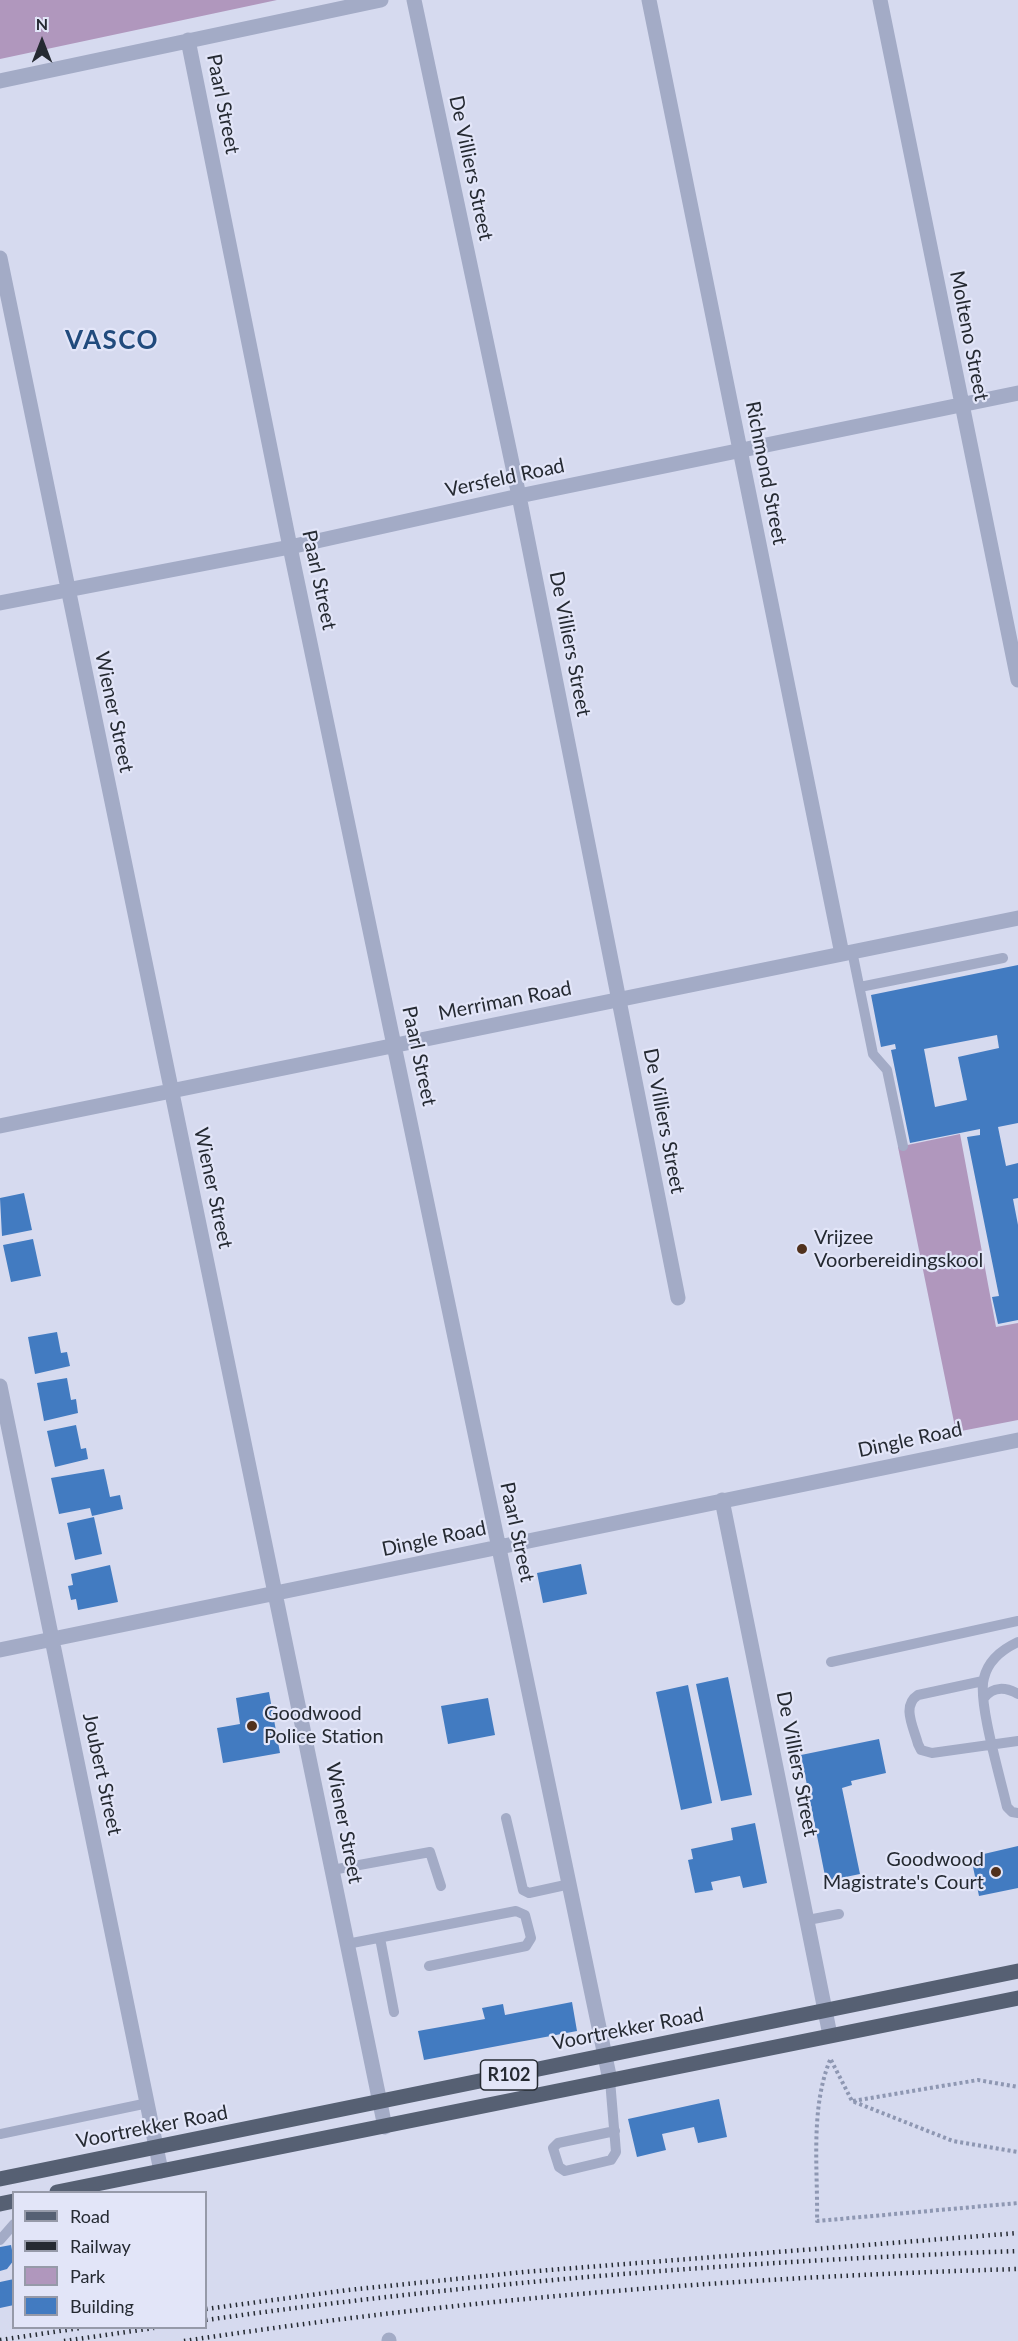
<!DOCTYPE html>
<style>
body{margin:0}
#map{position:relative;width:1018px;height:2341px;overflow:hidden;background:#d6daef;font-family:Lato,sans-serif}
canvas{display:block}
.legend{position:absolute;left:12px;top:2191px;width:195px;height:138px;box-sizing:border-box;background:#e2e5f8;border:2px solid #969aa9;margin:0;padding:8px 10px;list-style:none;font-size:18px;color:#252a32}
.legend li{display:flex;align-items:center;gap:12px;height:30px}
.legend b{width:30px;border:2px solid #969aa9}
.north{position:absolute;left:12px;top:12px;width:60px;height:60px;-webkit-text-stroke:4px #e2e5f8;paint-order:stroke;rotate:0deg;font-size:16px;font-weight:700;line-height:24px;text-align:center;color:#252a32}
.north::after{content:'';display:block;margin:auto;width:21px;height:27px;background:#252a32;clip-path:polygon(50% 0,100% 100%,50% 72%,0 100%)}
</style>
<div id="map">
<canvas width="1018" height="2341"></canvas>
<ul class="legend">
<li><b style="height:8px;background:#566073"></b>Road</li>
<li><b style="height:8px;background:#252a32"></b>Railway</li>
<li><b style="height:16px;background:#b097bd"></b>Park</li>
<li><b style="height:16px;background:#427bc1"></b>Building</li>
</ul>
<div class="north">N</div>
</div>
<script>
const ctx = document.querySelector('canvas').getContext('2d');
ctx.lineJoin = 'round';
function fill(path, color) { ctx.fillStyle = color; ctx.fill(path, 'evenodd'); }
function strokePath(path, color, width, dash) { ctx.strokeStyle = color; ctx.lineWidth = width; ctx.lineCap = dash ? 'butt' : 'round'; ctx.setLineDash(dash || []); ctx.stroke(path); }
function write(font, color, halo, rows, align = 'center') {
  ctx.font = font + ' Lato,sans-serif'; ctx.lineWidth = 4.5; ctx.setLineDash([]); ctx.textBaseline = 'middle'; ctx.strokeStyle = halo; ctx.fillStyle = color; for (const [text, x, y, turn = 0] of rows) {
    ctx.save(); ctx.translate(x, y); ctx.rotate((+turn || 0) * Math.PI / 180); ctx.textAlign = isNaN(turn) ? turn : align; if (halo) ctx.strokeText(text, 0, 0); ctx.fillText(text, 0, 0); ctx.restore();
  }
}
fill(new Path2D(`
 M 0,0 L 277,0 L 0,59 Z
 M 960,1134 L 996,1327 L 1018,1323 L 1018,1420 L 956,1432 L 898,1147 Z`), '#b097bd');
fill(new Path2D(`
 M 1018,965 L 1018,1123 L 998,1127 L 1006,1166 L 1018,1163 L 1018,1198 L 1013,1199 L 1018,1225 L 1018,1320 L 998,1324 L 992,1297 L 999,1296 L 967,1137 L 980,1135 L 980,1129 L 910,1143 L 891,1050 L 896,1049 L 895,1044 L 881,1047 L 871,995 ZM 997,1035 L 999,1048 L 958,1057 L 967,1100 L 935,1107 L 924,1049 Z
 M 24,1193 L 32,1230 L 2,1236 L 0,1198 Z
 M 33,1239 L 41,1276 L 11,1282 L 3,1245 Z
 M 57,1332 L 61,1353 L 67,1352 L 70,1366 L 35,1374 L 28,1337 Z
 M 67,1378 L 71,1400 L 76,1399 L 78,1413 L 44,1421 L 37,1383 Z
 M 76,1425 L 81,1449 L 86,1448 L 88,1459 L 55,1467 L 47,1431 Z
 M 104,1469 L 110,1497 L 120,1495 L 123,1509 L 92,1516 L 90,1508 L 59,1514 L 51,1478 Z
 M 94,1517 L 102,1554 L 75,1560 L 67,1523 Z
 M 581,1564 L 587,1594 L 543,1603 L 537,1573 Z
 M 110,1565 L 118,1602 L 78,1610 L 76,1599 L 71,1600 L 68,1586 L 73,1585 L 71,1574 Z
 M 728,1677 L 752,1795 L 721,1801 L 696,1684 Z
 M 688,1685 L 712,1803 L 681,1810 L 656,1692 Z
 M 269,1692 L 280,1753 L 223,1763 L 217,1728 L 240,1724 L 236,1698 Z
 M 488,1698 L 495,1735 L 448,1744 L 441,1706 Z
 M 879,1739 L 886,1773 L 851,1781 L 852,1785 L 842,1788 L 860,1874 L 826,1881 L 801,1755 Z
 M 755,1823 L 767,1883 L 743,1888 L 740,1876 L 711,1882 L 713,1890 L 695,1893 L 688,1860 L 693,1859 L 691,1849 L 733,1840 L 731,1828 Z
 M 1018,1846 L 1018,1888 L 979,1896 L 971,1857 Z
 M 572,2002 L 577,2031 L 424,2060 L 418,2031 L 485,2019 L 482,2008 L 503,2004 L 505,2015 Z
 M 719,2099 L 727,2137 L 698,2143 L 694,2127 L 662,2134 L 666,2150 L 637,2157 L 628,2119 Z
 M 11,2245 L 14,2260 L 7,2269 L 0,2271 L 0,2247 Z
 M 14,2279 L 14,2305 L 0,2308 L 0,2282 Z`), '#427bc1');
strokePath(new Path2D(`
 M 830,2060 C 810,2109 818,2169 817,2221 L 1018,2203
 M 831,2060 L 852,2101 L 953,2141 L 1018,2152
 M 853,2101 L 978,2080 L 1018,2087`), '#8e97b2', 4, [3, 3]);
strokePath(new Path2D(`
 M 852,951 L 873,1054 L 887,1070 L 903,1146
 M 860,987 L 1003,958
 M 1018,1642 C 1003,1649 988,1661 984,1678 C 977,1700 1001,1780 1007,1807 L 1012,1812 L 1018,1813
 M 831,1662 L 1018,1621
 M 983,1681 L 918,1695 C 901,1706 914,1728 918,1744 L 921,1750 L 932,1753 L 1018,1741
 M 984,1698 C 993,1686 1006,1687 1018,1694
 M 506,1818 L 523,1890 L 529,1893 L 570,1884
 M 332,1870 L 430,1852 L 441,1886
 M 808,1920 L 839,1914
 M 380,1938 L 394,2012
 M 347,1944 L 516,1911 L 525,1915 L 531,1938 L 526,1946 L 429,1966
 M 610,2080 L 616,2152 L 611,2160 L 565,2171 L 559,2167 L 553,2148 L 558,2143 L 615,2131
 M 0,2134 L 148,2103
 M 0,2240 L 14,2224`), '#a3abc6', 10);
strokePath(new Path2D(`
 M 414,0 L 519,496 L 678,1298
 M 649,0 L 842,954
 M 880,0 L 1018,680
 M 188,40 L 290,547 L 610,2080
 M 0,81 L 381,0
 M 0,258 L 385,2127
 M 0,603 L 290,547 L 519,496 L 1018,393
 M 0,1126 L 1018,918
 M 0,1386 L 161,2171
 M 722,1500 L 830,2035
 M 0,1650 L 1018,1440
 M 389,2340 L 389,2341`), '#a3abc6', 15);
strokePath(new Path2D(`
 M 0,2179 L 1018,1971
 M 57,2192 L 1018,1998
 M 0,2204 L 14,2201`), '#566073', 15);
strokePath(new Path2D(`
 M 206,2309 L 348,2290 L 524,2272 L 1018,2233
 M 206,2320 C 475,2282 746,2261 1018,2251
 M 0,2340 L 80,2328
 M 64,2341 L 154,2328
 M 184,2341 C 460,2299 739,2277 1018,2269`), '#252a32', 4.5, [1.5, 4.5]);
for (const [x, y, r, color] of [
 [802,1249,6,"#51311c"],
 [252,1726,6,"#51311c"],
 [996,1872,6,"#51311c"]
]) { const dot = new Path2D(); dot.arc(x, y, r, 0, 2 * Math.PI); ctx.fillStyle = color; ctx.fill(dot); strokePath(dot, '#e2e5f8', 2); }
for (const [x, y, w] of [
 [509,2075,57]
]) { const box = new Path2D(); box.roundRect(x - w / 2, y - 15, w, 30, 4.5); ctx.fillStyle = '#e2e5f8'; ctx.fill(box); strokePath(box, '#252a32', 1.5); }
write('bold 18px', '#252a32', null, [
 ["R102",509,2075]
]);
write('20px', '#252a32', '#e2e5f8', [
 ["Paarl Street",223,104,79],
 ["De Villiers Street",471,168,78],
 ["Molteno Street",969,336,79],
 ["Richmond Street",766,473,79],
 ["Versfeld Road",505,478,-12],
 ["Paarl Street",319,580,78],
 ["De Villiers Street",570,644,79],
 ["Wiener Street",114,712,78],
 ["Merriman Road",505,1001,-11],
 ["Paarl Street",419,1056,78],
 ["De Villiers Street",664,1121,79],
 ["Wiener Street",213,1188,78],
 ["Dingle Road",910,1440,-12],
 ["Paarl Street",517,1532,78],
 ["Dingle Road",434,1539,-12],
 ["De Villiers Street",797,1764,79],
 ["Joubert Street",102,1774,78],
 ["Wiener Street",344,1823,79],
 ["Voortrekker Road",628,2029,-11],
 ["Voortrekker Road",152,2127,-11]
]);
write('20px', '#252a32', '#e2e5f8', [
 ["Vrijzee",814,1238],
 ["Voorbereidingskool",814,1261],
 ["Goodwood",264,1714],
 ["Police Station",264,1737],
 ["Goodwood",984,1860,"right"],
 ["Magistrate's Court",984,1883,"right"]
], 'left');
ctx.letterSpacing = '1.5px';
write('bold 26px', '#214b7d', '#e2e5f8', [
 ["VASCO",112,341]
]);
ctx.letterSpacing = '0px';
</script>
